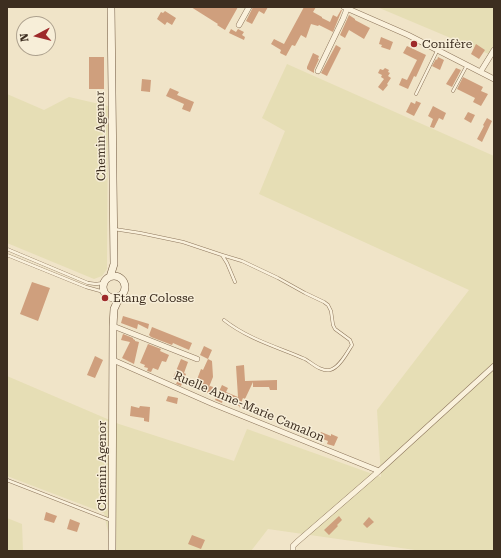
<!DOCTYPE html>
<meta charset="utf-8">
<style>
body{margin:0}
#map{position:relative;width:501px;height:558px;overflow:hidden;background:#f0e4c8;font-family:"Roboto Serif",serif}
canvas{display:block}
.frame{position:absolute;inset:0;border:8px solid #3d2e20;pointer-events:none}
.north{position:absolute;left:16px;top:16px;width:40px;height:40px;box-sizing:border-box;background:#f7eed8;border:1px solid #ada18e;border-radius:50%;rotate:263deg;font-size:11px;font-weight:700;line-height:16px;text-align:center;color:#3d2e20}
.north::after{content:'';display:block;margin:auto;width:14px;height:18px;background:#9e2a2b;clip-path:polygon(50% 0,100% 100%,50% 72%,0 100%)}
</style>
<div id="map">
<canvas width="501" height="558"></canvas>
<div class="frame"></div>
<div class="north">N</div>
</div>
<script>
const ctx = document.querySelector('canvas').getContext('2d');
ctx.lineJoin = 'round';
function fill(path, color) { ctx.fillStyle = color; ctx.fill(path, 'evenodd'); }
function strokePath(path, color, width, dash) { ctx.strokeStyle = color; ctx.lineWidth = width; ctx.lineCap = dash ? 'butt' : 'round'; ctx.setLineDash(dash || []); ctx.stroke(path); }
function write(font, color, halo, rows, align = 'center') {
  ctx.font = font + ' "Roboto Serif",serif'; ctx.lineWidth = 3; ctx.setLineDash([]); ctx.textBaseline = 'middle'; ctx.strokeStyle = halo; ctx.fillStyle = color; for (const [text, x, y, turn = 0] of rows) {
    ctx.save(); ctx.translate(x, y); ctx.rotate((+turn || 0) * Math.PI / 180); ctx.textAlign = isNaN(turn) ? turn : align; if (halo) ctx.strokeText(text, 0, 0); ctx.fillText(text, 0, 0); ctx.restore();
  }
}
fill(new Path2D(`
 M 377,7 L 494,7 L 494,48 L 491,55 Z
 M 287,64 L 494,156 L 494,551 L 422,551 L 268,529 L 251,551 L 112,551 L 104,513 L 7,476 L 7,376 L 119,424 L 234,461 L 247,429 L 381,477 L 377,410 L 469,290 L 259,194 L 285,131 L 262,118 Z
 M 7,94 L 44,110 L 69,97 L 108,106 L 107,269 L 102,276 L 94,279 L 7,243 Z
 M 7,518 L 22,524 L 23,551 L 7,551 Z`), '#e6deb5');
fill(new Path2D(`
 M 191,7 L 238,7 L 225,30 L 217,25 L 218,24 Z
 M 253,7 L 268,7 L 264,14 L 259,11 L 252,24 L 246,21 Z
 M 304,7 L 316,7 L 313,12 L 322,17 L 322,18 L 330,22 L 333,15 L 337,17 L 341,10 L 342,10 L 333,32 L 319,25 L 318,26 L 311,24 L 306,38 L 301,35 L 295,46 L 292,45 L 286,56 L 280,53 L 281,50 L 271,44 L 274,39 L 284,44 Z
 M 165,11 L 176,18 L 172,25 L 167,22 L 165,25 L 157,19 L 161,12 L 163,13 Z
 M 349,15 L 355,19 L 355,20 L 370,28 L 364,39 L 349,30 L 345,38 L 340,35 Z
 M 231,29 L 236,32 L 238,29 L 244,32 L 242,35 L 245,37 L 244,40 L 229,33 Z
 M 381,37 L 393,42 L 390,50 L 381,47 L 382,45 L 379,44 Z
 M 476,44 L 485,50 L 479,59 L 471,54 Z
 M 336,45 L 341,48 L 327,76 L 321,73 Z
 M 407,46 L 426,55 L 416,77 L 414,76 L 408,89 L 399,85 L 402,78 L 407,80 L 417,60 L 403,53 Z
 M 313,53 L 319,56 L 318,59 L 319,59 L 314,70 L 314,73 L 307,69 L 307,67 Z
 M 89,57 L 104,57 L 104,89 L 89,89 Z
 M 438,57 L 444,60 L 440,70 L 432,66 L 436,59 L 437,60 Z
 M 385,68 L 389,70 L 388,72 L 390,73 L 388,76 L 391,78 L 387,84 L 388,85 L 383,91 L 378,87 L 384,79 L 381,77 L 382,75 L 378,73 L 380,69 L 383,70 Z
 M 456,68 L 461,70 L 452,87 L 446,84 Z
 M 463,77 L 483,87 L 481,91 L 488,94 L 481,106 L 473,102 L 475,98 L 457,89 Z
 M 142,79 L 151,80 L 150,92 L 141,91 Z
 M 170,88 L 179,92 L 177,95 L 194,102 L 190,112 L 182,109 L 184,104 L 166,96 Z
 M 416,101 L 421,103 L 414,116 L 406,112 L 411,102 L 415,104 Z
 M 433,106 L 446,113 L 443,120 L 439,118 L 434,128 L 430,127 L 433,119 L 428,116 Z
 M 468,112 L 475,115 L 471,123 L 464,119 Z
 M 487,118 L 492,121 L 482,142 L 477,139 L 484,126 L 483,125 Z
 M 32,282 L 50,288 L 38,321 L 20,314 Z
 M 123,316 L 149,324 L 148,329 L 138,324 L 137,329 L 121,323 Z
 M 152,327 L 192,343 L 189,350 L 173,343 L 172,345 L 151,337 L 149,335 Z
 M 123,334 L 133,338 L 133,339 L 135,340 L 135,341 L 139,342 L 134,364 L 122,358 L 130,342 L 121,340 Z
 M 148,344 L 161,349 L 160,351 L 169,355 L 166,362 L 162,361 L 158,370 L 153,368 L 151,372 L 147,371 L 148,368 L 144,367 L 145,365 L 140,363 Z
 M 204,346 L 212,350 L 208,359 L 212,361 L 213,377 L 209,387 L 210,386 L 213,387 L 213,396 L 206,392 L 208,389 L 196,382 L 201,369 L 203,370 L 208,359 L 200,355 Z
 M 95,356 L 103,360 L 95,378 L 87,375 Z
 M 181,359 L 188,362 L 184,373 L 186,374 L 181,386 L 176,384 L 178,380 L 173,378 Z
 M 244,365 L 245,381 L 277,380 L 277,390 L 270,390 L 269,387 L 253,387 L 253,382 L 245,399 L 243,398 L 239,408 L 239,406 L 223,399 L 222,403 L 215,400 L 222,385 L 228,388 L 226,392 L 238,397 L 236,366 Z
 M 168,396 L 178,398 L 177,404 L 166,401 Z
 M 131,406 L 139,408 L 140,406 L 150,407 L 149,422 L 144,421 L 144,418 L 130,416 Z
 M 321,432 L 331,436 L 331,434 L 338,437 L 334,446 L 327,444 L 328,441 L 318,437 Z
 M 46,512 L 57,516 L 54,523 L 44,520 Z
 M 339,516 L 342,520 L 337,525 L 338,526 L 329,535 L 324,530 Z
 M 369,517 L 374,522 L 367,528 L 363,524 Z
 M 70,519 L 80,523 L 77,532 L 67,529 Z
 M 192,535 L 205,540 L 201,549 L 188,544 Z`), '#cf9f7d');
const lane = new Path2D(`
 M 453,91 L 467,65
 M 416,94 L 437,51
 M 114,229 L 140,233 L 183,242 L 222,255 L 227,263 L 235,282
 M 7,249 L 88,283 L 96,284 L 103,283
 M 7,255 L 86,287 L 104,292
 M 222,255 L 242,261 L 278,278 L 305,293 L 324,302 L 328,305 L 331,311 L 333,325 L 335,329 L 350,340 L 352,345 C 347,353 339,368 330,370 C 321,372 312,363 305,359 C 277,347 248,339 224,320
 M 7,480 L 110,520`);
const street = new Path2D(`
 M 344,7 L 408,35 L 494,79
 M 239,25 L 249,7
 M 318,71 L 343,19 L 347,9
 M 481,71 L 494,50
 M 113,326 L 197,359
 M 113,360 L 213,404 L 379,471
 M 293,551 L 293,546 L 297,542 L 379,471 L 494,366`);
const secondary = new Path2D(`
 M103 287a11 11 0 1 1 22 0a11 11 0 1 1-22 0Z
 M 110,277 L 114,264 L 111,7
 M 112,551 L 113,326 L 114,309 L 120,296`);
strokePath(lane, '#8d765c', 3.5);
strokePath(street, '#8d765c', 6);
strokePath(secondary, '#6f573f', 8);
strokePath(lane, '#faf1dc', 2.5);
strokePath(street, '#faf1dc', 5);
strokePath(secondary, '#faf1dc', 7);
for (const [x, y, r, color] of [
 [414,44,4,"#9e2a2b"],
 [105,298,4,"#9e2a2b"]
]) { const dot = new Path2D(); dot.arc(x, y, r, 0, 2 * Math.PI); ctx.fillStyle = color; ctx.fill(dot); strokePath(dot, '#f7eed8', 1.5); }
write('12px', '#3d2e20', '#f7eed8', [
 ["Conifère",422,44],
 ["Etang Colosse",113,298]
], 'left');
write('12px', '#3d2e20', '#f7eed8', [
 ["Chemin Agenor",101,136,-91],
 ["Ruelle Anne-Marie Camalon",249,407,23],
 ["Chemin Agenor",102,466,-90]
]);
</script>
